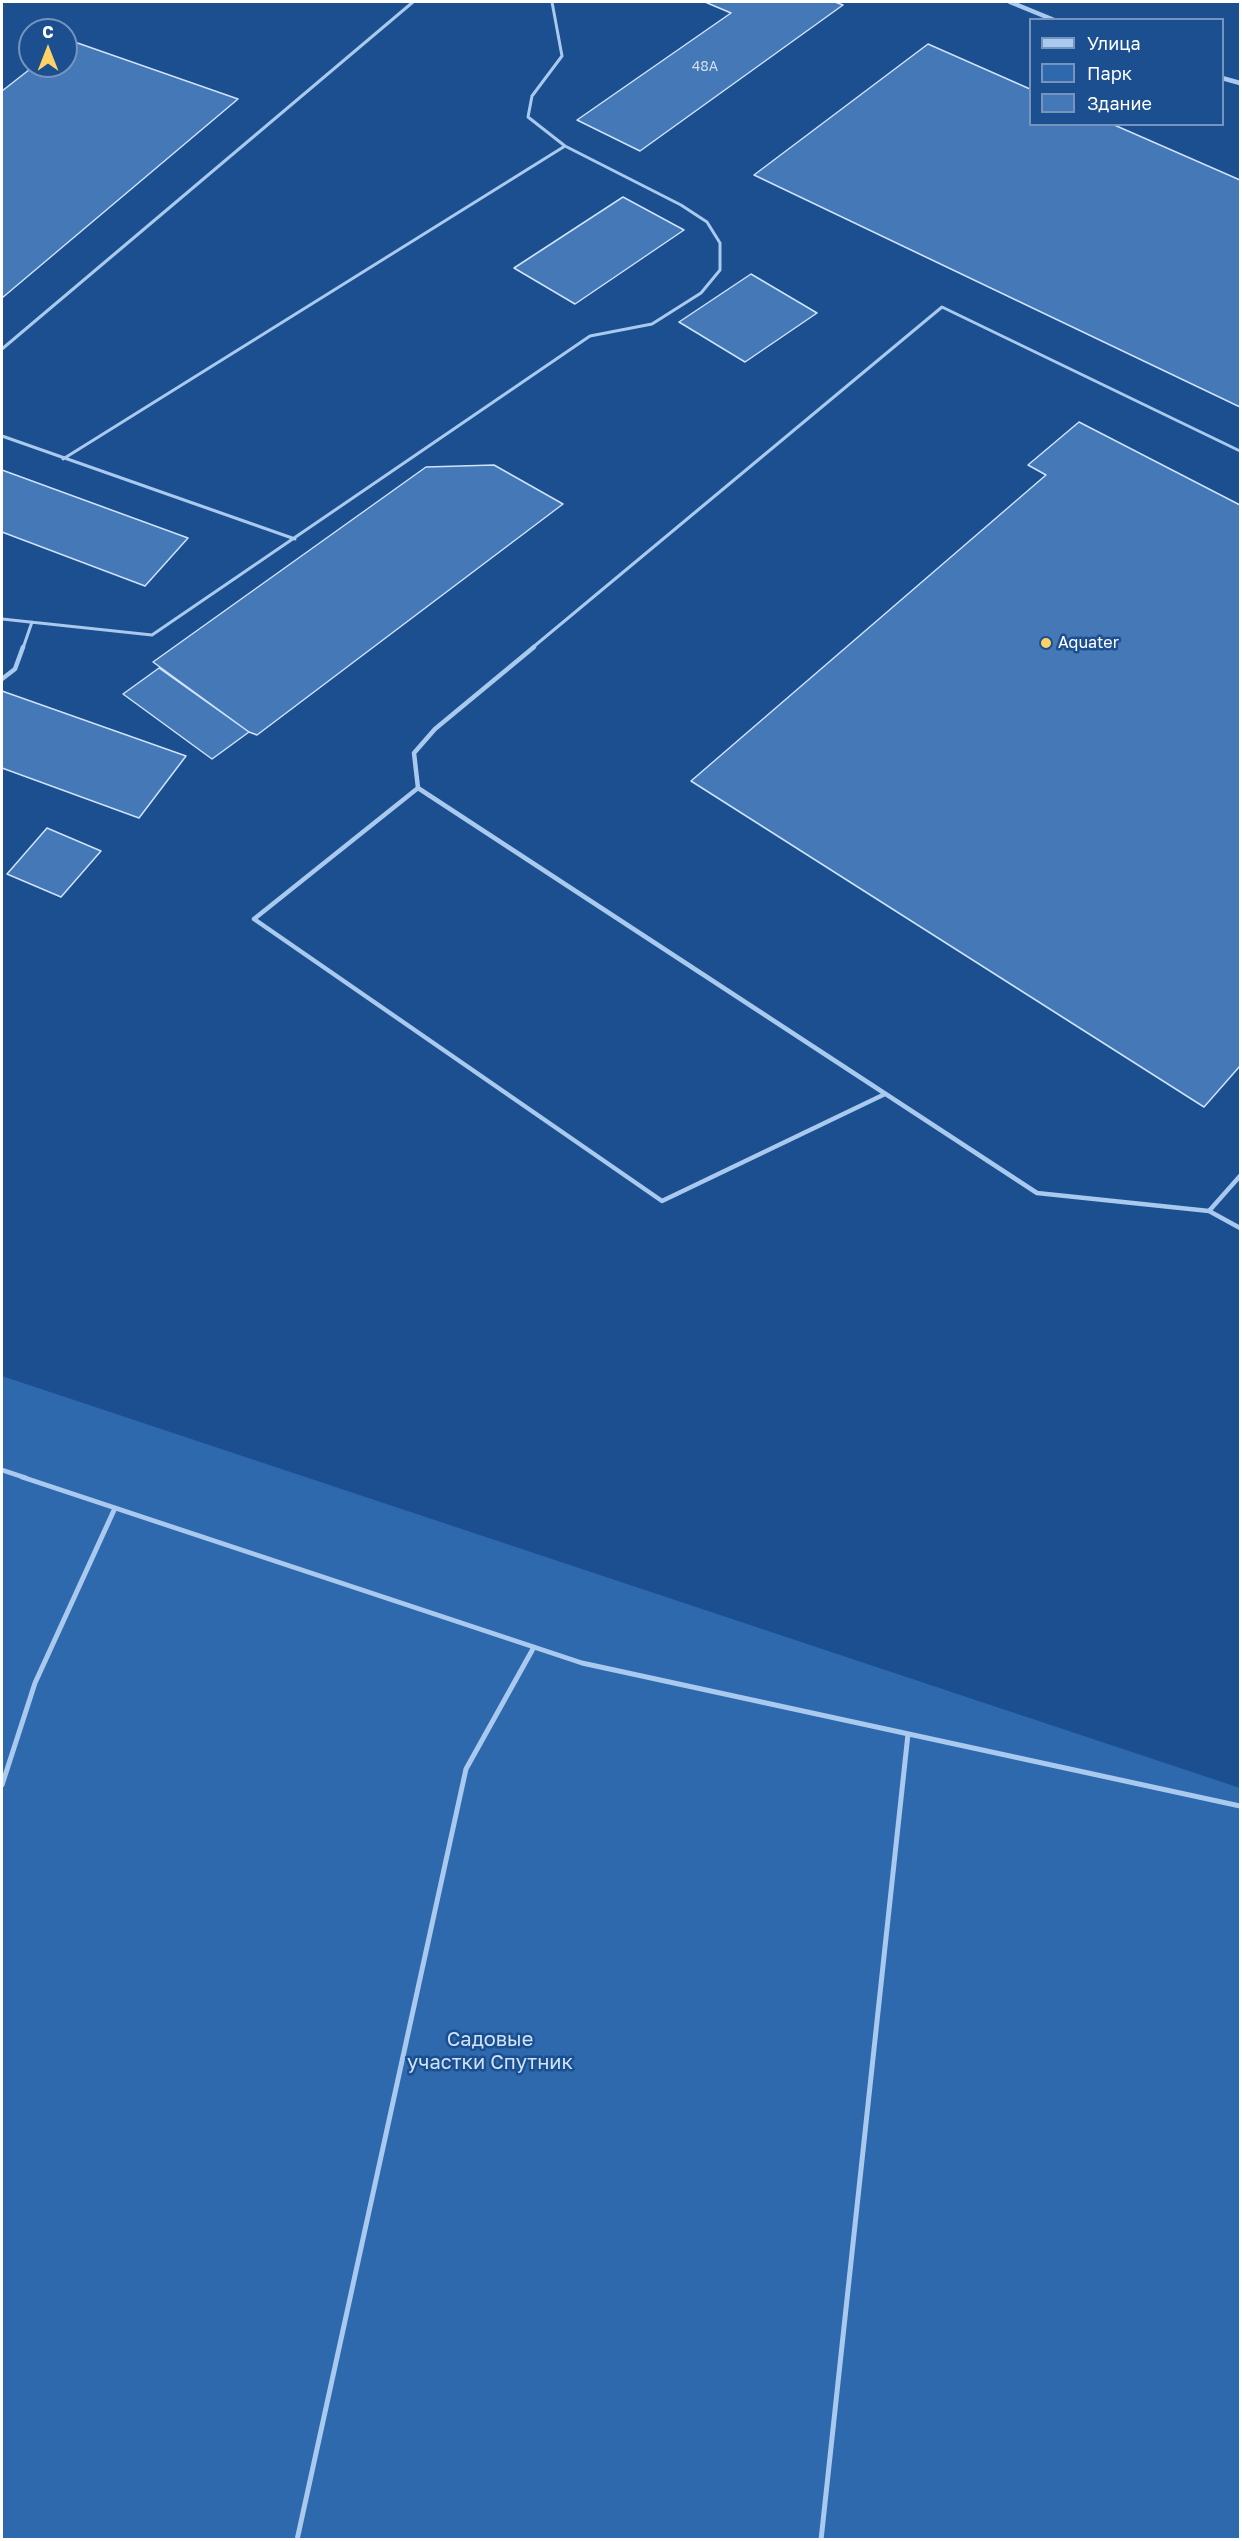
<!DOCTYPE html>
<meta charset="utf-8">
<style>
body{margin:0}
#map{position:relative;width:1242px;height:2541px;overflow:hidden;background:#1b4f8f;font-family:"Golos Text",sans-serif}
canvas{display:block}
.frame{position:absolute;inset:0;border:3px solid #fff;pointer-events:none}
.legend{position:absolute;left:1029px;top:18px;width:195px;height:108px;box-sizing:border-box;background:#1b4f8f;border:2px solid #7695bc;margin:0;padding:8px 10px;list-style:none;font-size:18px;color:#fff}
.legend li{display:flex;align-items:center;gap:12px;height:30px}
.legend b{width:30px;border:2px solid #7695bc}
.north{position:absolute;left:18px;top:18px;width:60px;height:60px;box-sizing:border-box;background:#1b4f8f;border:2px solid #7695bc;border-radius:50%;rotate:0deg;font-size:16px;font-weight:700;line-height:24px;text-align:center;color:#fff}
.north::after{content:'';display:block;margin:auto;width:21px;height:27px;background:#ffd166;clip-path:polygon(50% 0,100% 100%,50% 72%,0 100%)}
</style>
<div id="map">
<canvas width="1242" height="2541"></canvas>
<div class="frame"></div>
<ul class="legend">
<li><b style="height:8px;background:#a9c9ee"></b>Улица</li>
<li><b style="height:16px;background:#2e69ad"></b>Парк</li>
<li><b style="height:16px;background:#4478b7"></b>Здание</li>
</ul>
<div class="north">С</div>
</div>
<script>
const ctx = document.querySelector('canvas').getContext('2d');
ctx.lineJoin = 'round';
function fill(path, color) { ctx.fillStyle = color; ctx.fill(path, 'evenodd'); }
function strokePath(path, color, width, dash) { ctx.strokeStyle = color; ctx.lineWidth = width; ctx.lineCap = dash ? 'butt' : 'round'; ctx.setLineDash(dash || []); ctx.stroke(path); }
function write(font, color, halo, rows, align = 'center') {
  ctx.font = font + ' "Golos Text",sans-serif'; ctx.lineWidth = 5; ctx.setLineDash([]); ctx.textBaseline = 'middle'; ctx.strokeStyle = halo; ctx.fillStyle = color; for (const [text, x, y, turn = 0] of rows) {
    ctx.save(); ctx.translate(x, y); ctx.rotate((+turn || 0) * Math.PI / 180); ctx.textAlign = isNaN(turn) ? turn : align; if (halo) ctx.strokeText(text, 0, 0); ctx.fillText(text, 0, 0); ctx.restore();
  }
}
fill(new Path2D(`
 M 2,1376 L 1240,1788 L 1240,2539 L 2,2540 Z`), '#2e69ad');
const building = new Path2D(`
 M 705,2 L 835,2 L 843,5 L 640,151 L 577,120 L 731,13 Z
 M 69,40 L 238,99 L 2,298 L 2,91 L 34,66 L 66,66 L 66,42 Z
 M 928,44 L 1030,89 L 1030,124 L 1112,124 L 1240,180 L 1240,407 L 754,175 Z
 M 623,197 L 684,230 L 575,304 L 514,268 Z
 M 751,274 L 817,313 L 745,362 L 679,322 Z
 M 1079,422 L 1240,505 L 1240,1066 L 1204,1107 L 691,781 L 1046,475 L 1028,465 Z
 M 494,465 L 563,504 L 257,735 L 249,732 L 153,662 L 426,467 Z
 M 2,470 L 188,538 L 145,586 L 2,532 Z
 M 159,668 L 249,732 L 212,759 L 123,694 Z
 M 2,691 L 186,756 L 139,818 L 2,768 Z
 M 47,828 L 101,851 L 61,897 L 7,874 Z`);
fill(building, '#4478b7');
strokePath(building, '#cfe3fa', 1.5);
strokePath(new Path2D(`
 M 2,349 L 413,2
 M 2,436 L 295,539
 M 63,459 L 565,146
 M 2,619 L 152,635 L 590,336 L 652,324 L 701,293 L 720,270 L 720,243 L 707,222 L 681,205 L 565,146 L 528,117 L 532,96 L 562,56 L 552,2
 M 23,648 L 32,622
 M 532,648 L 942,307 L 1240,451`), '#a9c9ee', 3);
strokePath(new Path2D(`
 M 534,647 L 435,729 L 414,753 L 418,788 L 1037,1193 L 1209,1211
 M 2,679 L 15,669 L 23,647
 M 418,788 L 254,919 L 662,1201 L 885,1094
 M 1240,1176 L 1209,1211 L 1240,1228
 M 2,1470 L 26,1478`), '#a9c9ee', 4.5);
strokePath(new Path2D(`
 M 22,1477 L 582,1663 L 1240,1806
 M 2,1785 L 35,1683 L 115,1508
 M 297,2540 L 466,1769 L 534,1647
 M 821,2540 L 908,1734`), '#a9c9ee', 5);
strokePath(new Path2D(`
 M 1010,2 L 1054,20
 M 1222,78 L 1240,83`), '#a9c9ee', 4.5);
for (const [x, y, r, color] of [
 [1046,643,6,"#ffd166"]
]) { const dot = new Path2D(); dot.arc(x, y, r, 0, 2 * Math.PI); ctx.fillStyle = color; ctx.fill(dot); strokePath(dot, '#1b4f8f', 2); }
write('14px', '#d0dded', null, [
 ["48А",705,67]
]);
write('16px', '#fff', '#1b4f8f', [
 ["Aquater",1058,643]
], 'left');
write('20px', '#cfe3fa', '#1b4f8f', [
 ["Садовые",490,2040],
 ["участки Спутник",490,2063]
]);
</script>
